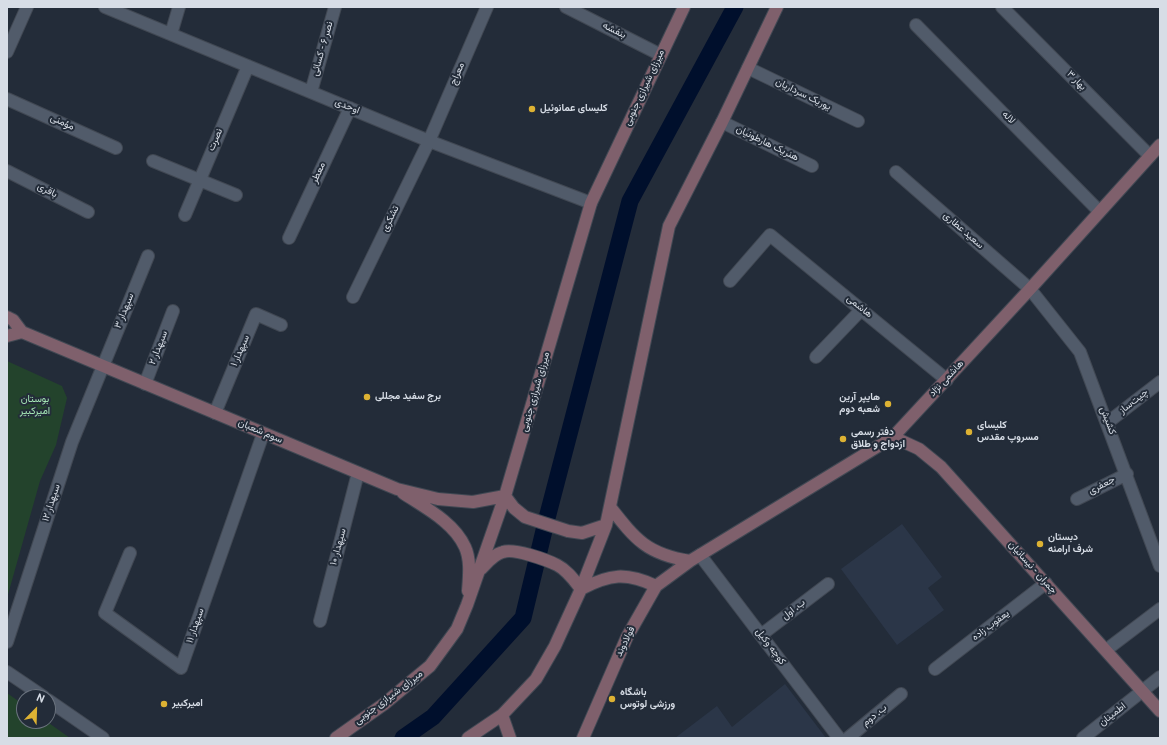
<!DOCTYPE html>
<meta charset="utf-8">
<style>
body{margin:0}
#map{position:relative;width:1167px;height:745px;overflow:hidden;background:#232c39;font-family:Overpass,sans-serif}
canvas{display:block}
.frame{position:absolute;inset:0;border:8px solid #d7dde6;pointer-events:none}
.north{position:absolute;left:16px;top:689px;width:40px;height:40px;box-sizing:border-box;background:#232c39;border:1px solid #6b737e;border-radius:50%;rotate:23deg;font-size:11px;font-weight:700;line-height:16px;text-align:center;color:#d7dde6}
.north::after{content:'';display:block;margin:auto;width:14px;height:18px;background:#ddb233;clip-path:polygon(50% 0,100% 100%,50% 72%,0 100%)}
</style>
<div id="map">
<canvas width="1167" height="745"></canvas>
<div class="frame"></div>
<div class="north">N</div>
</div>
<script>
const ctx = document.querySelector('canvas').getContext('2d');
ctx.lineJoin = 'round';
function fill(path, color) { ctx.fillStyle = color; ctx.fill(path, 'evenodd'); }
function strokePath(path, color, width, dash) { ctx.strokeStyle = color; ctx.lineWidth = width; ctx.lineCap = dash ? 'butt' : 'round'; ctx.setLineDash(dash || []); ctx.stroke(path); }
function write(font, color, halo, rows, align = 'center') {
  ctx.font = font + ' Overpass,Vazirmatn,sans-serif'; ctx.lineWidth = 4; ctx.setLineDash([]); ctx.textBaseline = 'middle'; ctx.strokeStyle = halo; ctx.fillStyle = color; for (const [text, x, y, turn = 0] of rows) {
    ctx.save(); ctx.translate(x, y); ctx.rotate((+turn || 0) * Math.PI / 180); ctx.textAlign = isNaN(turn) ? turn : align; if (halo) ctx.strokeText(text, 0, 0); ctx.fillText(text, 0, 0); ctx.restore();
  }
}
fill(new Path2D(`
 M 902,524 L 942,577 L 928,588 L 944,610 L 897,645 L 841,569 Z
 M 785,684 L 826,738 L 675,738 L 717,706 L 732,727 Z`), '#2b3648');
fill(new Path2D(`
 M 7,361 L 62,386 L 67,398 L 56,445 L 40,481 L 7,598 Z
 M 7,693 L 24,705 L 24,721 L 46,721 L 70,738 L 7,738 Z`), '#23432c');
strokePath(new Path2D(`
 M 403,738 L 433,717 L 523,618 L 547,518 L 630,201 L 735,7`), '#000f2c', 17);
const street = new Path2D(`
 M 105,7 L 429,141 L 591,203
 M 566,7 L 661,55
 M 1002,7 L 1150,156
 M 916,25 L 1099,211
 M 171,34 L 179,7
 M 7,52 L 27,7
 M 748,68 L 858,121
 M 311,92 L 335,7
 M 7,99 L 116,148
 M 722,122 L 812,166
 M 153,161 L 236,195
 M 7,171 L 88,212
 M 896,172 L 1030,289 L 1080,352 L 1160,566
 M 185,215 L 248,66
 M 289,238 L 350,108
 M 730,281 L 770,235 L 947,380
 M 353,297 L 429,141 L 487,7
 M 816,357 L 862,309
 M 145,384 L 173,311
 M 215,413 L 256,314 L 281,325
 M 1107,423 L 1160,382
 M 1077,499 L 1127,474
 M 130,553 L 105,613 L 181,668 L 263,434
 M 700,555 L 839,738
 M 320,621 L 358,473
 M 761,635 L 828,584
 M 7,642 L 72,442 L 148,256
 M 1106,650 L 1160,609
 M 935,669 L 1046,583
 M 7,672 L 44,697
 M 48,700 L 103,738
 M 848,738 L 901,694
 M 1083,738 L 1160,677`);
const secondary = new Path2D(`
 M 7,317 L 13,320 L 22,332 L 397,489 L 438,499 L 473,502 L 505,496 L 514,508 L 525,517 L 568,531 L 582,533 L 606,525
 M 7,336 L 22,332
 M 893,437 L 919,449 L 941,467 L 1160,711
 M 403,493 C 424,507 454,522 465,547 C 471,560 469,577 468,591
 M 610,507 C 636,540 647,554 690,561
 M 481,569 C 487,563 494,554 503,552 C 514,548 547,560 557,565 C 567,570 574,580 581,589 C 610,574 626,572 656,586
 M 502,715 L 510,738
 M 336,738 L 384,704 L 430,666 L 457,629 L 467,605 L 505,496 L 591,203 L 684,7
 M 468,738 L 502,715 L 536,679 L 555,646 L 581,589 L 606,525 L 669,226 L 722,122 L 777,7
 M 583,738 L 627,637 L 656,586 L 690,561 L 893,437 L 1030,289 L 1160,145`);
strokePath(street, '#414853', 14);
strokePath(secondary, '#414853', 14);
strokePath(street, '#515b6a', 12);
strokePath(secondary, '#7f606c', 12);
for (const [x, y, r, color] of [
 [532,109,4,"#ddb233"],
 [367,397,4,"#ddb233"],
 [888,404,4,"#ddb233"],
 [969,432,4,"#ddb233"],
 [843,439,4,"#ddb233"],
 [1040,544,4,"#ddb233"],
 [612,699,4,"#ddb233"],
 [164,704,4,"#ddb233"]
]) { const dot = new Path2D(); dot.arc(x, y, r, 0, 2 * Math.PI); ctx.fillStyle = color; ctx.fill(dot); strokePath(dot, '#232c39', 1.5); }
write('10px', '#d7dde6', '#232c39', [
 ["بنفشه",614,31,27],
 ["نصر ۶ - کسائی",323,49,-74],
 ["معراج",458,74,-67],
 ["بهار ۳",1076,81,45],
 ["میرزای شیرازی جنوبی",645,88,-65],
 ["یوریک سرداریان",803,95,26],
 ["اوحدی",347,107,22],
 ["لاله",1008,118,45],
 ["مؤمنی",62,123,25],
 ["نصرت",216,140,-67],
 ["هنریک هارطونیان",767,144,26],
 ["معطر",319,173,-65],
 ["باقری",47,191,27],
 ["تشکری",391,219,-64],
 ["سعید عطاری",963,231,41],
 ["هاشمی",859,307,39],
 ["سپهدار ۳",125,311,-68],
 ["سپهدار ۲",159,348,-69],
 ["سپهدار ۱",241,351,-67],
 ["هاشمی نژاد",947,379,-47],
 ["میرزای شیرازی جنوبی",536,392,-74],
 ["چیت‌ساز",1134,402,-38],
 ["کشیش",1107,421,69],
 ["سوم شعبان",260,432,23],
 ["جعفری",1102,486,-27],
 ["سپهدار ۱۲",52,503,-72],
 ["سپهدار ۱۰",339,547,-75],
 ["چمران - نیسانیان",1032,568,48],
 ["ب. اول",794,610,-38],
 ["سپهدار ۱۱",196,626,-71],
 ["یعقوب زاده",991,626,-37],
 ["فولادوند",626,642,-64],
 ["کوچه وکیل",770,647,53],
 ["میرزای شیرازی جنوبی",389,698,-37],
 ["اطمینان",1113,715,-38],
 ["ب. دوم",875,716,-39]
]);
write('bold 10px', '#d7dde6', '#232c39', [
 ["کلیسای عمانوئیل",540,109],
 ["برج سفید مجللی",375,397],
 ["هایپر آرین",880,398,"right"],
 ["شعبه دوم",880,410,"right"],
 ["کلیسای",977,426],
 ["مسروپ مقدس",977,438],
 ["دفتر رسمی",851,433],
 ["ازدواج و طلاق",851,445],
 ["دبستان",1048,538],
 ["شرف ارامنه",1048,550],
 ["باشگاه",620,693],
 ["ورزشی لوتوس",620,705],
 ["امیرکبیر",172,704]
], 'left');
write('10px', '#a5e7b5', '#232c39', [
 ["بوستان",35,400],
 ["امیرکبیر",35,412]
]);
</script>
